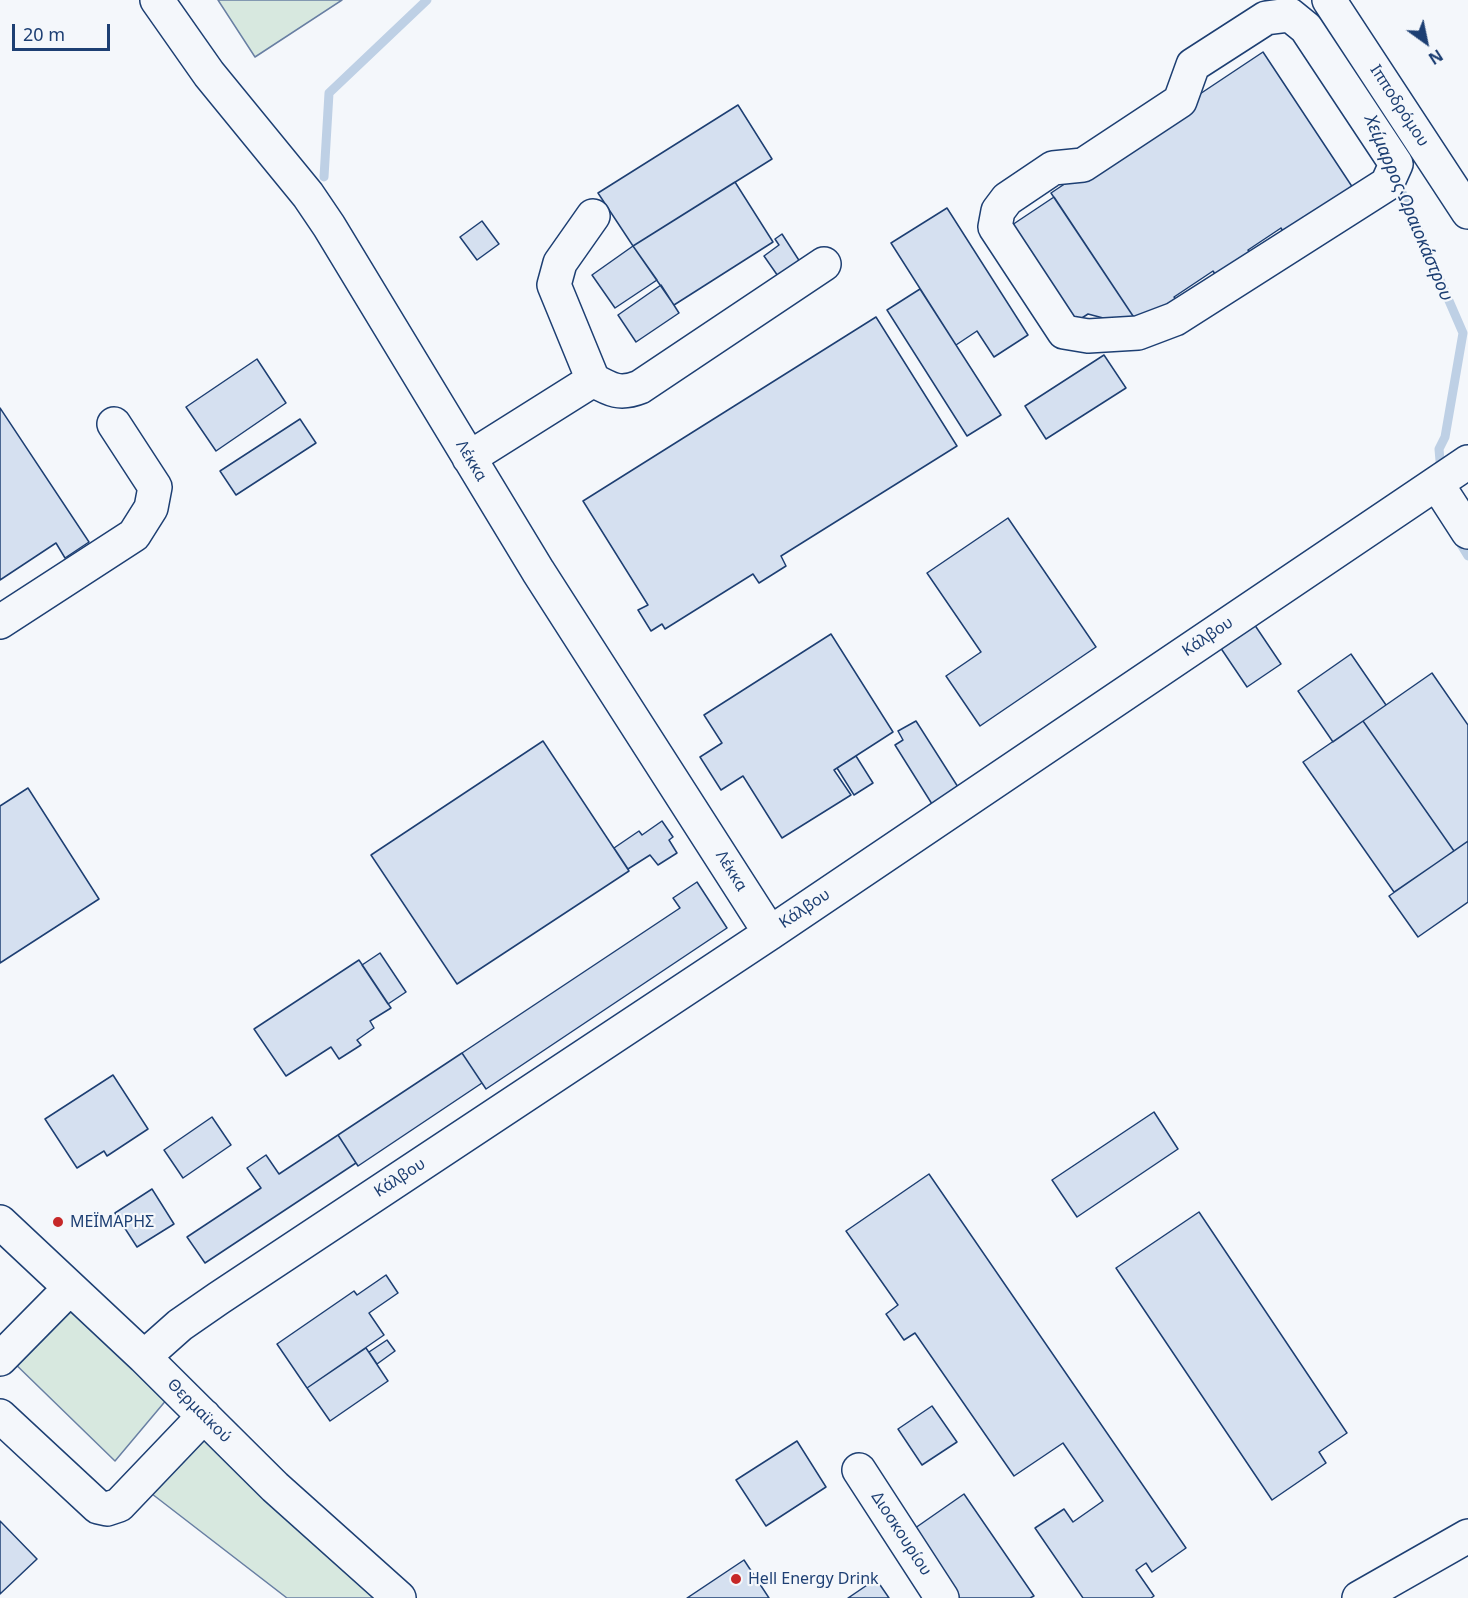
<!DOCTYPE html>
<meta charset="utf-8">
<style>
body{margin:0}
#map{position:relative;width:1468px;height:1598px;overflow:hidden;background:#f4f7fb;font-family:"Noto Sans",sans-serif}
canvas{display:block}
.north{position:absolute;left:1396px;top:12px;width:60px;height:60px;-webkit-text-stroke:4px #f4f7fb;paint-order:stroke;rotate:147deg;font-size:16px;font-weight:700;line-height:24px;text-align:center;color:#1d3f73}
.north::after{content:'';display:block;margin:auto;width:21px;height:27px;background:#1d3f73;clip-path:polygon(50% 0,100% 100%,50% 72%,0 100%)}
.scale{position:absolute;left:12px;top:24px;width:98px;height:27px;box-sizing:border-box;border:3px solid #1d3f73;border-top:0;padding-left:8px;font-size:18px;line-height:21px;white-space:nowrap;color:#1d3f73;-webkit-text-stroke:4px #f4f7fb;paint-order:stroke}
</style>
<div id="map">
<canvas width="1468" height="1598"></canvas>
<div class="north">N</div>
<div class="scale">20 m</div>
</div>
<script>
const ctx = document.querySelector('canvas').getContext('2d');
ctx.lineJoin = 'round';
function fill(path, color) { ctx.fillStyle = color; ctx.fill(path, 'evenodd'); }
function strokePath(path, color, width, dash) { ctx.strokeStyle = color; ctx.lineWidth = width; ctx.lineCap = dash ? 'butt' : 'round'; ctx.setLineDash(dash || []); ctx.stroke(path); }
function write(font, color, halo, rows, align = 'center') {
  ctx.font = font + ' "Noto Sans",sans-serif'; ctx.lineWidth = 4.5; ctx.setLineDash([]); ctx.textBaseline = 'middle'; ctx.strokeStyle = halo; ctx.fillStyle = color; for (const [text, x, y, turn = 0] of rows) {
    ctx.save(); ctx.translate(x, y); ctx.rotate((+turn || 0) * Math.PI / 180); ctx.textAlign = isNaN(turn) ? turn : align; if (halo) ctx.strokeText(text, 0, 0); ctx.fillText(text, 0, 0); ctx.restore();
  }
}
const green = new Path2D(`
 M 218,0 L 342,0 L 255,57 Z
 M 62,1299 L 173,1392 L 115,1461 L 6,1355 Z
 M 203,1431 L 394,1598 L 287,1598 L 143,1487 Z`);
fill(green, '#d7e8df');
strokePath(green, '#687fa3', 1.5);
strokePath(new Path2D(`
 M 324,177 L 329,93 L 427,0
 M 1397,181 L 1463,333 L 1445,437 L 1439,449 L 1441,472
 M 1457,538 L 1468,556`), '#bed0e5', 9);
const building = new Path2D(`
 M 1263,52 L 1353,188 L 1284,233 L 1281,228 L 1248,250 L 1251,255 L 1217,277 L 1213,271 L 1174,297 L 1178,304 L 1141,328 L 1051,193 Z
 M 738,105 L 772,159 L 633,246 L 598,193 Z
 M 735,182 L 773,242 L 674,305 L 633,246 Z
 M 1054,197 L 1141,328 L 1088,314 L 1068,327 L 1003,231 Z
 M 947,208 L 1028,335 L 994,357 L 977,331 L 956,345 L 891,243 Z
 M 482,221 L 499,244 L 477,260 L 460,237 Z
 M 782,234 L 802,265 L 780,279 L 764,256 L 779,245 L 775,239 Z
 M 633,246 L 657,280 L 615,308 L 592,275 Z
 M 661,285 L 679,313 L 636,342 L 618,315 Z
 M 920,289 L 1001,415 L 967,436 L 887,310 Z
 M 876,317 L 957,446 L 781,556 L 786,566 L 759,583 L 753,574 L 665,629 L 662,624 L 651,631 L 638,610 L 648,605 L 583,501 Z
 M 1104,355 L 1126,388 L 1046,439 L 1025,406 Z
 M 257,359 L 286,403 L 216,451 L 186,407 Z
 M 0,408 L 89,542 L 65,558 L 56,543 L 0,580 Z
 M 300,419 L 316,443 L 236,495 L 220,471 Z
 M 1008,518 L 1096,647 L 980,726 L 946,676 L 981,652 L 927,573 Z
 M 1250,618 L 1281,664 L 1247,687 L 1216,641 Z
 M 831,634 L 893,732 L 834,770 L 851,795 L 782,838 L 743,776 L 721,790 L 700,757 L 722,743 L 704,715 Z
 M 1351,654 L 1386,705 L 1333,742 L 1298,691 Z
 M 1432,673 L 1468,725 L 1468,841 L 1454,851 L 1363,721 Z
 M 916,721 L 958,787 L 932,804 L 895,745 L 903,740 L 898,731 Z
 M 1363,721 L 1454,851 L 1394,892 L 1303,762 Z
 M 543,741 L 629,871 L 457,984 L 371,855 Z
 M 856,756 L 873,783 L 854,795 L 837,768 Z
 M 28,788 L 99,899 L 0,963 L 0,806 Z
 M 662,821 L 673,837 L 669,840 L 677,853 L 658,865 L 650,855 L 628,869 L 614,848 L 639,831 L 642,835 Z
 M 1468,841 L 1468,902 L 1418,937 L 1389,896 Z
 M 697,882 L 727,928 L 486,1089 L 462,1053 L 680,908 L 673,898 Z
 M 380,953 L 406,992 L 388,1004 L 362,965 Z
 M 359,960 L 391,1008 L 370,1021 L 374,1028 L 357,1040 L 361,1045 L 339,1059 L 331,1047 L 286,1076 L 254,1029 Z
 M 462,1053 L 482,1083 L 358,1166 L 338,1135 Z
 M 113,1075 L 148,1129 L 107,1156 L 104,1151 L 77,1168 L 45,1119 Z
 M 1154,1112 L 1178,1149 L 1077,1217 L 1052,1180 Z
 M 212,1117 L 231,1145 L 183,1178 L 164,1150 Z
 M 338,1135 L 356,1163 L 205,1263 L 187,1237 L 261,1188 L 247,1168 L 266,1155 L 279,1174 Z
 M 929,1174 L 1186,1548 L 1152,1572 L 1146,1563 L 1136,1570 L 1154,1596 L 1151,1598 L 1083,1598 L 1035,1528 L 1064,1509 L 1073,1522 L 1103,1501 L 1063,1443 L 1014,1476 L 915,1333 L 904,1340 L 886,1314 L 898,1305 L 846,1231 Z
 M 152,1189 L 174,1224 L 137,1247 L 115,1213 Z
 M 1199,1212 L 1347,1433 L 1319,1452 L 1326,1463 L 1272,1500 L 1116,1268 Z
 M 386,1275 L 398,1293 L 369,1313 L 384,1335 L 307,1388 L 277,1344 L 354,1291 L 357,1295 Z
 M 387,1340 L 395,1351 L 377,1364 L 369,1352 Z
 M 366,1348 L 388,1381 L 330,1421 L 307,1388 Z
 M 932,1406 L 957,1442 L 922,1465 L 898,1429 Z
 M 797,1441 L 826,1487 L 766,1526 L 736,1480 Z
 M 964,1494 L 1034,1596 L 1030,1598 L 953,1598 L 908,1533 Z
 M 0,1521 L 37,1559 L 0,1594 Z
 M 744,1560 L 769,1598 L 687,1598 Z
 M 876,1579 L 889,1598 L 848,1598 Z`);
fill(building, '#d5e0f0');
strokePath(building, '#1d3f73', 1.5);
const minor = new Path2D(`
 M 157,0 L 209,74 L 308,195 L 329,226 L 538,571 L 770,933
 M 1329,0 L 1468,212
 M 1290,15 L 1306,28 L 1396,164 L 1387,184 L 1175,319 L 1138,333 L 1088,336 L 1064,332 L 995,227 L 998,211 L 1007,199 L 1053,168 L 1083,165 L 1180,101 L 1193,65 L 1266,18 Z
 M 593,380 L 554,285 L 560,263 L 593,216
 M 469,458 L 593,380 C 611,390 620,395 640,387 L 824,264
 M 1437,484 L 1468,532
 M 0,622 L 134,535 L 151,508 L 155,487 L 114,424
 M 0,1222 L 144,1357 L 275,1487 L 399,1598
 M 144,1357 L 180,1325 L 219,1298 L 770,933 L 1468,462
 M 0,1359 L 70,1288
 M 0,1416 L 98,1507 L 107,1509 L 119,1505 L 204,1416
 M 859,1470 L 942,1598
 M 1359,1598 L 1468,1536`);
strokePath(minor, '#1d3f73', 36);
strokePath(minor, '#f4f7fb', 33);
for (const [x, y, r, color] of [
 [58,1222,6,"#c62828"],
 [736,1579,6,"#c62828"]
]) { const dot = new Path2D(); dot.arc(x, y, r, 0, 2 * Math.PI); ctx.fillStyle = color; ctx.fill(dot); strokePath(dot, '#f4f7fb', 2); }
write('16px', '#1d3f73', '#f4f7fb', [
 ["Ιπποδρόμου",1399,106,57],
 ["Λέκκα",471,461,59],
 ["Κάλβου",1208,637,-34],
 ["Λέκκα",731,871,58],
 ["Κάλβου",805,909,-34],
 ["Κάλβου",400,1178,-33],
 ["Θερμαϊκού",199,1411,45],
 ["Διοσκουρίου",901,1534,57]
]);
write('16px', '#1d3f73', '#f4f7fb', [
 ["ΜΕΪΜΑΡΗΣ",70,1222],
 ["Hell Energy Drink",748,1579]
], 'left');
write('italic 18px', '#1d3f73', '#f4f7fb', [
 ["Χείμαρρος Ωραιοκάστρου",1408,208,67]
]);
</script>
